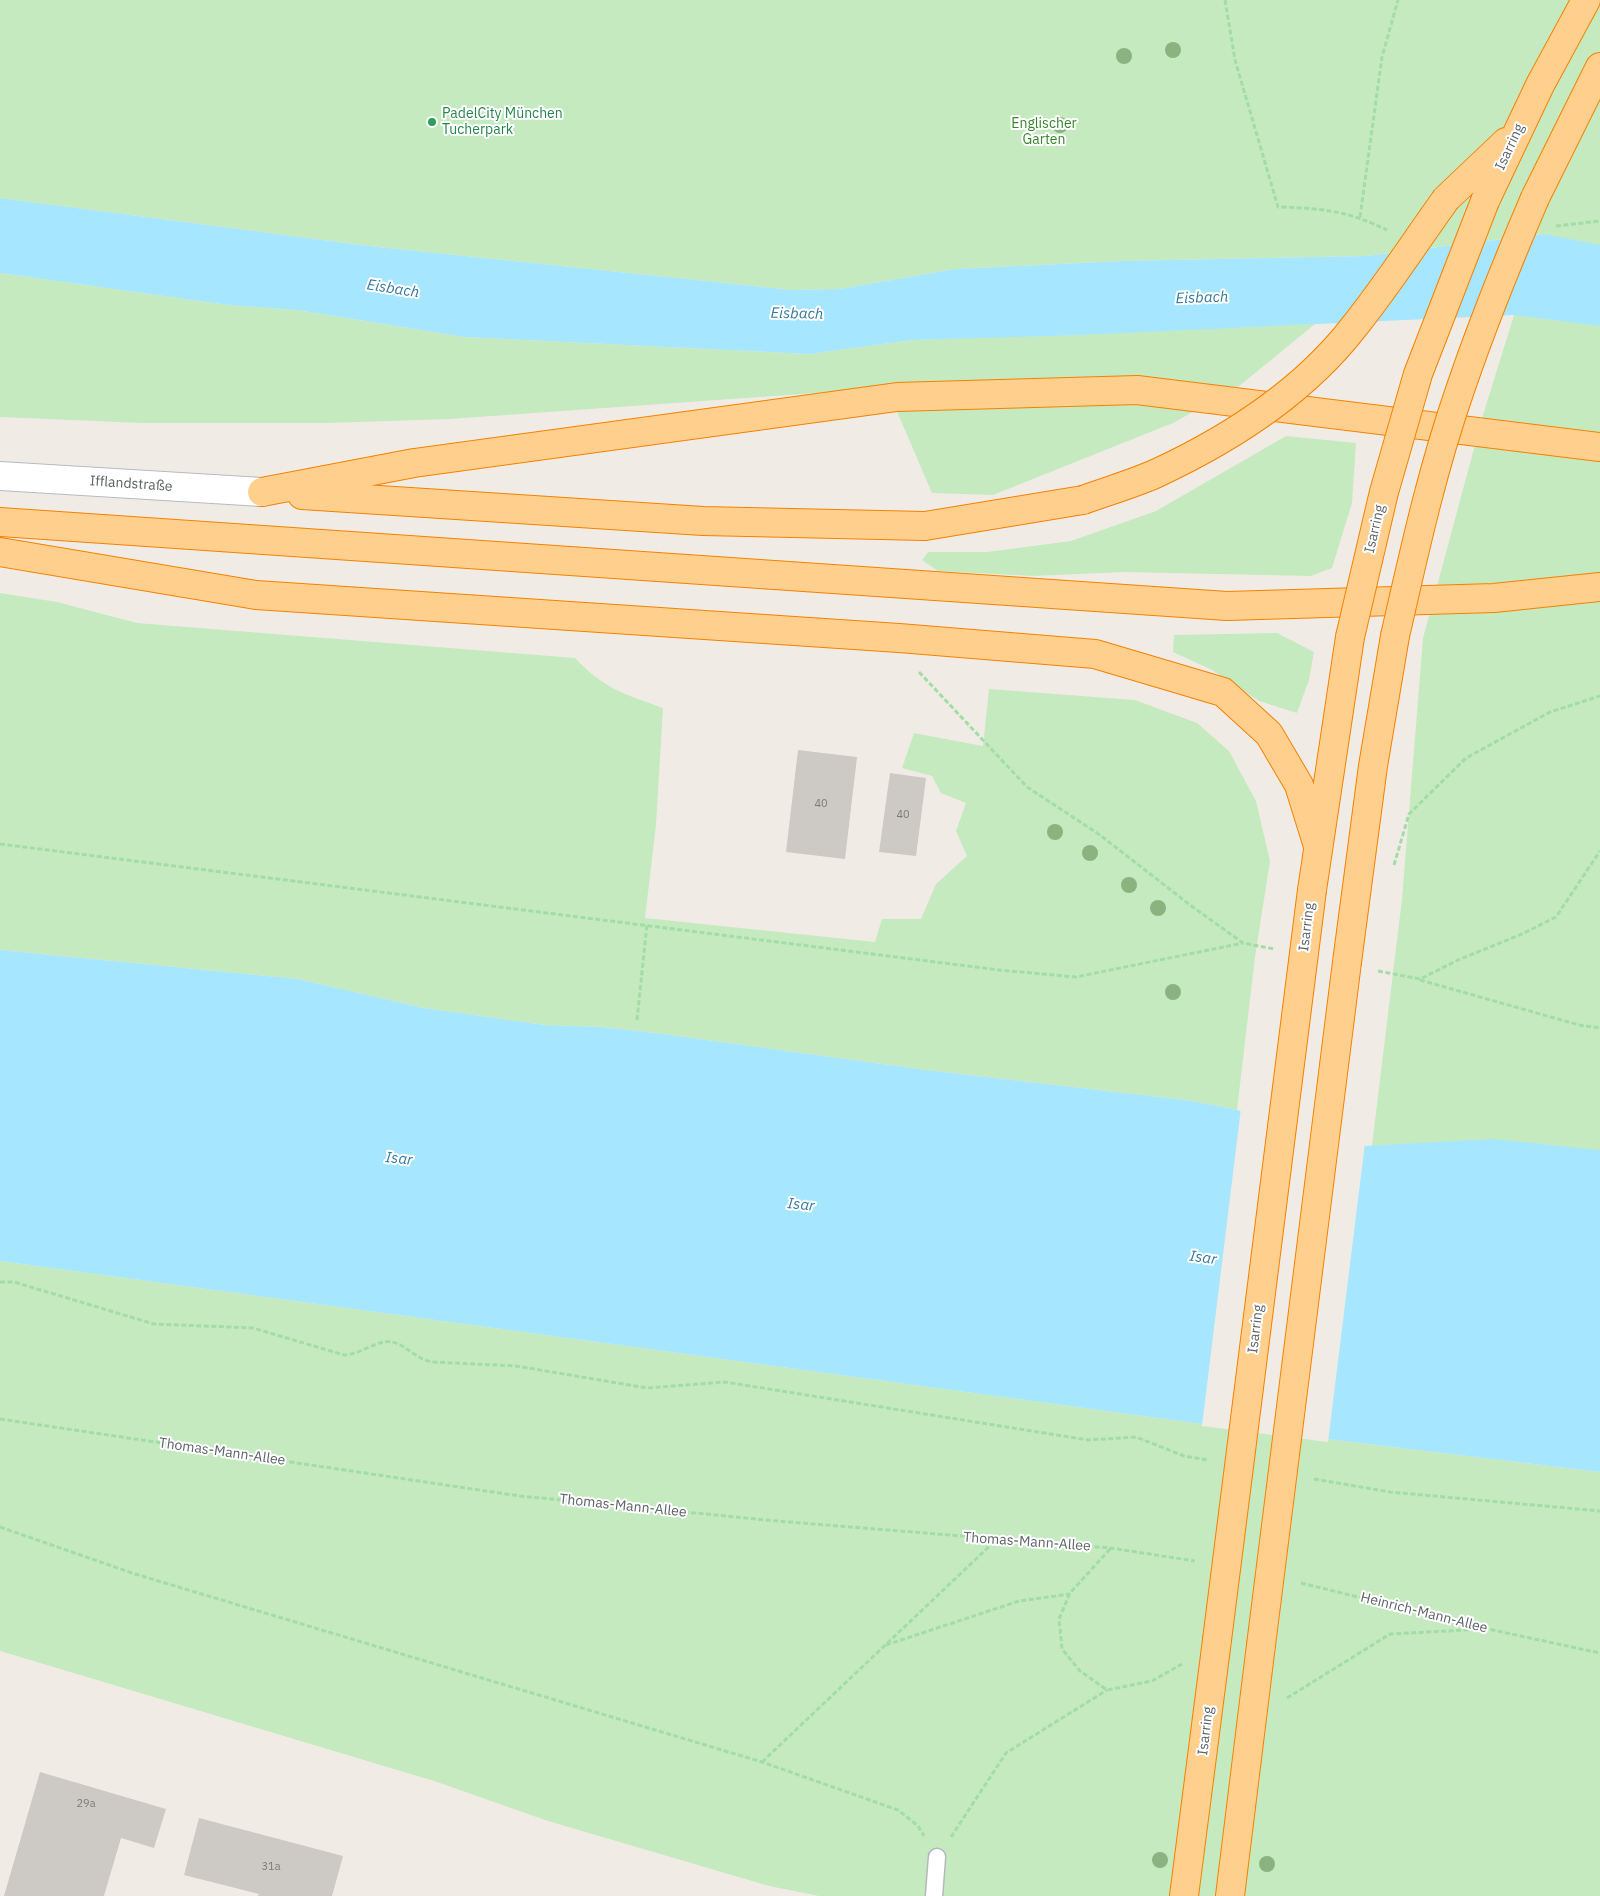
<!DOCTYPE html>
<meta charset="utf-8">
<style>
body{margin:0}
canvas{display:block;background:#f0ece5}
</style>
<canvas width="1600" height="1896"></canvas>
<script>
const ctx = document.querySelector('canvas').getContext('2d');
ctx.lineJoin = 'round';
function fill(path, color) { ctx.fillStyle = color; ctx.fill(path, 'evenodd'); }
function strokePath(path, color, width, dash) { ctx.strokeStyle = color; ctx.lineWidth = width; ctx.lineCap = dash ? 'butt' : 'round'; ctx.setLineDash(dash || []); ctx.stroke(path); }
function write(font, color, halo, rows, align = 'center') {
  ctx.font = font + ' "IBM Plex Sans",sans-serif'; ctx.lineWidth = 4; ctx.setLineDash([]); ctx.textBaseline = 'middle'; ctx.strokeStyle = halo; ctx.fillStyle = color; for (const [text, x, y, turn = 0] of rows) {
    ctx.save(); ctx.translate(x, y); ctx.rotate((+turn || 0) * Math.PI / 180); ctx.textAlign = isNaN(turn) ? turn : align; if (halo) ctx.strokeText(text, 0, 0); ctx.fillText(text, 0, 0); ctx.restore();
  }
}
fill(new Path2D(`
 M 0,0 L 1600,0 L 1600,1180 L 1371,1153 L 1402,899 L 1423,638 L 1483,415 L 1514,315 L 1543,234 L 1366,256 L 1122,261 L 955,269 L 840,289 L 792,290 L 369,246 L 0,198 Z
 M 0,273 L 228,305 L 296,310 L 465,337 L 809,354 L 913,340 L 1315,324 L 1238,387 L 1173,423 L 993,495 L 932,493 L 887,388 L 450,419 L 327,423 L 141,423 L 0,417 Z
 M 1286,436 L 1356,443 L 1352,503 L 1332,568 L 1311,576 L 1123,572 L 1033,576 L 938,571 L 922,560 L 928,552 L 987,552 L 1071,541 L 1156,511 Z
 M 0,593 L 57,602 L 137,623 L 575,658 C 604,689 625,694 663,708 L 656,825 L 645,918 L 875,942 L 882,919 L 921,919 L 936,884 L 967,856 L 956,831 L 966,803 L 941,793 L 932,776 L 902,768 L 914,733 L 983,746 L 989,689 L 1135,700 L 1197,723 L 1229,751 L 1256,801 L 1270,861 L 1255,957 L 1237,1110 L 1193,1101 L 926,1070 L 663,1034 L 601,1027 L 545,1025 L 424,1008 L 298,979 L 0,950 Z
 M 1277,633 L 1314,652 L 1309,680 L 1297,713 L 1259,701 L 1212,670 L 1173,652 L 1174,635 Z
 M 0,1261 L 1195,1423 L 1600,1472 L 1600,1896 L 819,1896 L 769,1886 L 548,1821 L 434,1781 L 0,1651 Z`), '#c6eac0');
fill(new Path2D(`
 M 0,198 L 369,246 L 792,290 L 840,289 L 955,269 L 1122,261 L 1366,256 L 1544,234 L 1600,245 L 1600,326 L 1514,315 L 1080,335 L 913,340 L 809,354 L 465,337 L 296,310 L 228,305 L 0,273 Z
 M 0,950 L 298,979 L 424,1008 L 545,1025 L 601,1027 L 663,1034 L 926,1070 L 1193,1101 L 1237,1110 L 1364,1146 L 1493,1139 L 1600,1150 L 1600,1472 L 1195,1423 L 0,1261 Z`), '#a6e7ff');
fill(new Path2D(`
 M 1241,1108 L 1365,1143 L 1328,1442 L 1202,1426 Z`), '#f0ece5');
fill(new Path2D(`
 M 798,750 L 857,757 L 845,859 L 786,852 Z
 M 890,773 L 926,778 L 916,856 L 879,852 Z
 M 40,1772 L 166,1809 L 154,1848 L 121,1838 L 104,1896 L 4,1896 Z
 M 199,1818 L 343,1856 L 332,1896 L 258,1896 L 259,1894 L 184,1875 Z`), '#cdc9c4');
const lane = new Path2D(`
 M 934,1896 L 937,1857`);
const secondary = new Path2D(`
 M 0,476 L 262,492`);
const highway = new Path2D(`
 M 1535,198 L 1600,67
 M 1446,199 L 1506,142
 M 1485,201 L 1540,85 L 1586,0
 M 262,492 L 414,463 L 897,397 L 1137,390 L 1600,447
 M 302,495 L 703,521 L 925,526 L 1083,500
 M 0,522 L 1227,606 L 1494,598 L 1600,587
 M 0,552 L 256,595 L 899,638 L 1095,654 L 1223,692 L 1269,734 L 1299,785 L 1318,846
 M 1312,890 L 1350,637
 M 1347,962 L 1373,766 L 1395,636
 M 1184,1896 L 1217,1640
 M 1230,1896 L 1261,1645`);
strokePath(lane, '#b5b9bd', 19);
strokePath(secondary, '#b6bbc0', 30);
strokePath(highway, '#f58100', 30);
strokePath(new Path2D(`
 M 1225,0 L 1235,60 L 1278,207 C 1322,208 1348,211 1387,230
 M 1360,217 L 1382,57 L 1398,0
 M 1556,226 L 1600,221
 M 919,672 L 1027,787 L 1100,835 L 1190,905 L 1243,943 L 1274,949
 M 0,844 L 999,970 L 1076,977 L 1243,943
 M 1394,865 L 1409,814 L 1466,758 L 1550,712 L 1600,696
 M 1378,971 L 1420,979 L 1458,960 L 1522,934 L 1556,917 L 1600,851
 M 1420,980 L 1579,1025 L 1600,1028
 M 637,1020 L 647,924
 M 0,1282 L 14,1282 L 154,1324 L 253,1328 L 344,1355 C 361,1354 379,1339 392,1342 C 407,1345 416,1360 433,1362 L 516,1366 L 647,1388 L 725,1382 L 1088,1440 L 1136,1437 L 1184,1456 L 1207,1460
 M 0,1419 L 520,1496 L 777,1521 L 1110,1548 L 1195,1561
 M 1314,1479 L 1390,1492 L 1600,1511
 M 0,1527 L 135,1574 L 762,1762 L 898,1810 L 918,1826 L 924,1836
 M 1110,1549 L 1070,1593 L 1059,1619 L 1062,1649 L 1080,1671 L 1107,1690 L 1152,1681 L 1182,1664
 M 1301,1583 L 1488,1629 L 1600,1653
 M 886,1645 L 1019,1601 L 1070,1594
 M 1287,1698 L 1390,1634 L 1485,1629
 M 762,1762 L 996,1540
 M 951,1837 L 1006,1753 L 1107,1690`), '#a2dda7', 3, [5, 2.5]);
strokePath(lane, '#fff', 16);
strokePath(secondary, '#fff', 28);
strokePath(highway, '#ffd08d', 28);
const highwayBridge = new Path2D(`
 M 1083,500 C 1107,491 1133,484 1157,473 C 1230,439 1303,392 1353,328 C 1386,287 1415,242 1446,199
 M 1395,636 C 1414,553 1432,470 1460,390 C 1482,325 1508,261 1535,198
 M 1350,637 L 1384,492 L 1418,374 L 1485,201
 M 1217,1640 L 1312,890
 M 1261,1645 L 1347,962`);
strokePath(highwayBridge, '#f58100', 30, []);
strokePath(highwayBridge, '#ffd08d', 28);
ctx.fillStyle = '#8bb380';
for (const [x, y] of [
 [1173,50],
 [1124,56],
 [1060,125],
 [1055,832],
 [1090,853],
 [1129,885],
 [1158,908],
 [1173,992],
 [1160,1860],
 [1267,1864]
]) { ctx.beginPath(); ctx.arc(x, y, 8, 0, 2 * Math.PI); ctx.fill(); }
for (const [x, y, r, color] of [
 [432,122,5,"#2e9e5b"]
]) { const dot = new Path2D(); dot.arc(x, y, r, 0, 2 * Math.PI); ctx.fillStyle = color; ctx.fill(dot); strokePath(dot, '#fff', 2); }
write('11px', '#797c7e', null, [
 ["40",821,804],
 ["40",903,815],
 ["29a",86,1804],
 ["31a",271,1867]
]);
write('14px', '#27864d', '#fff', [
 ["PadelCity München",442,114],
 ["Tucherpark",442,130]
], 'left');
write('14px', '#38852e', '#fff', [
 ["Englischer",1044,124],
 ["Garten",1044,140]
]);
write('14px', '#5d6367', '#fff', [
 ["Isarring",1510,147,-65],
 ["Ifflandstraße",131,484,4],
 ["Isarring",1375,529,-77],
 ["Isarring",1307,927,-83],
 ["Isarring",1256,1329,-83],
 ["Thomas-Mann-Allee",222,1452,8],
 ["Thomas-Mann-Allee",623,1506,6],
 ["Thomas-Mann-Allee",1027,1542,4],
 ["Heinrich-Mann-Allee",1424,1613,14],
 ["Isarring",1206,1731,-83]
]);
write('italic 15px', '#33789e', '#fff', [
 ["Eisbach",393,289,9],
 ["Eisbach",1202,298,-2],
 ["Eisbach",797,314,1],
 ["Isar",399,1159,6],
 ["Isar",801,1205,6],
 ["Isar",1203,1258,8]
]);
</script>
